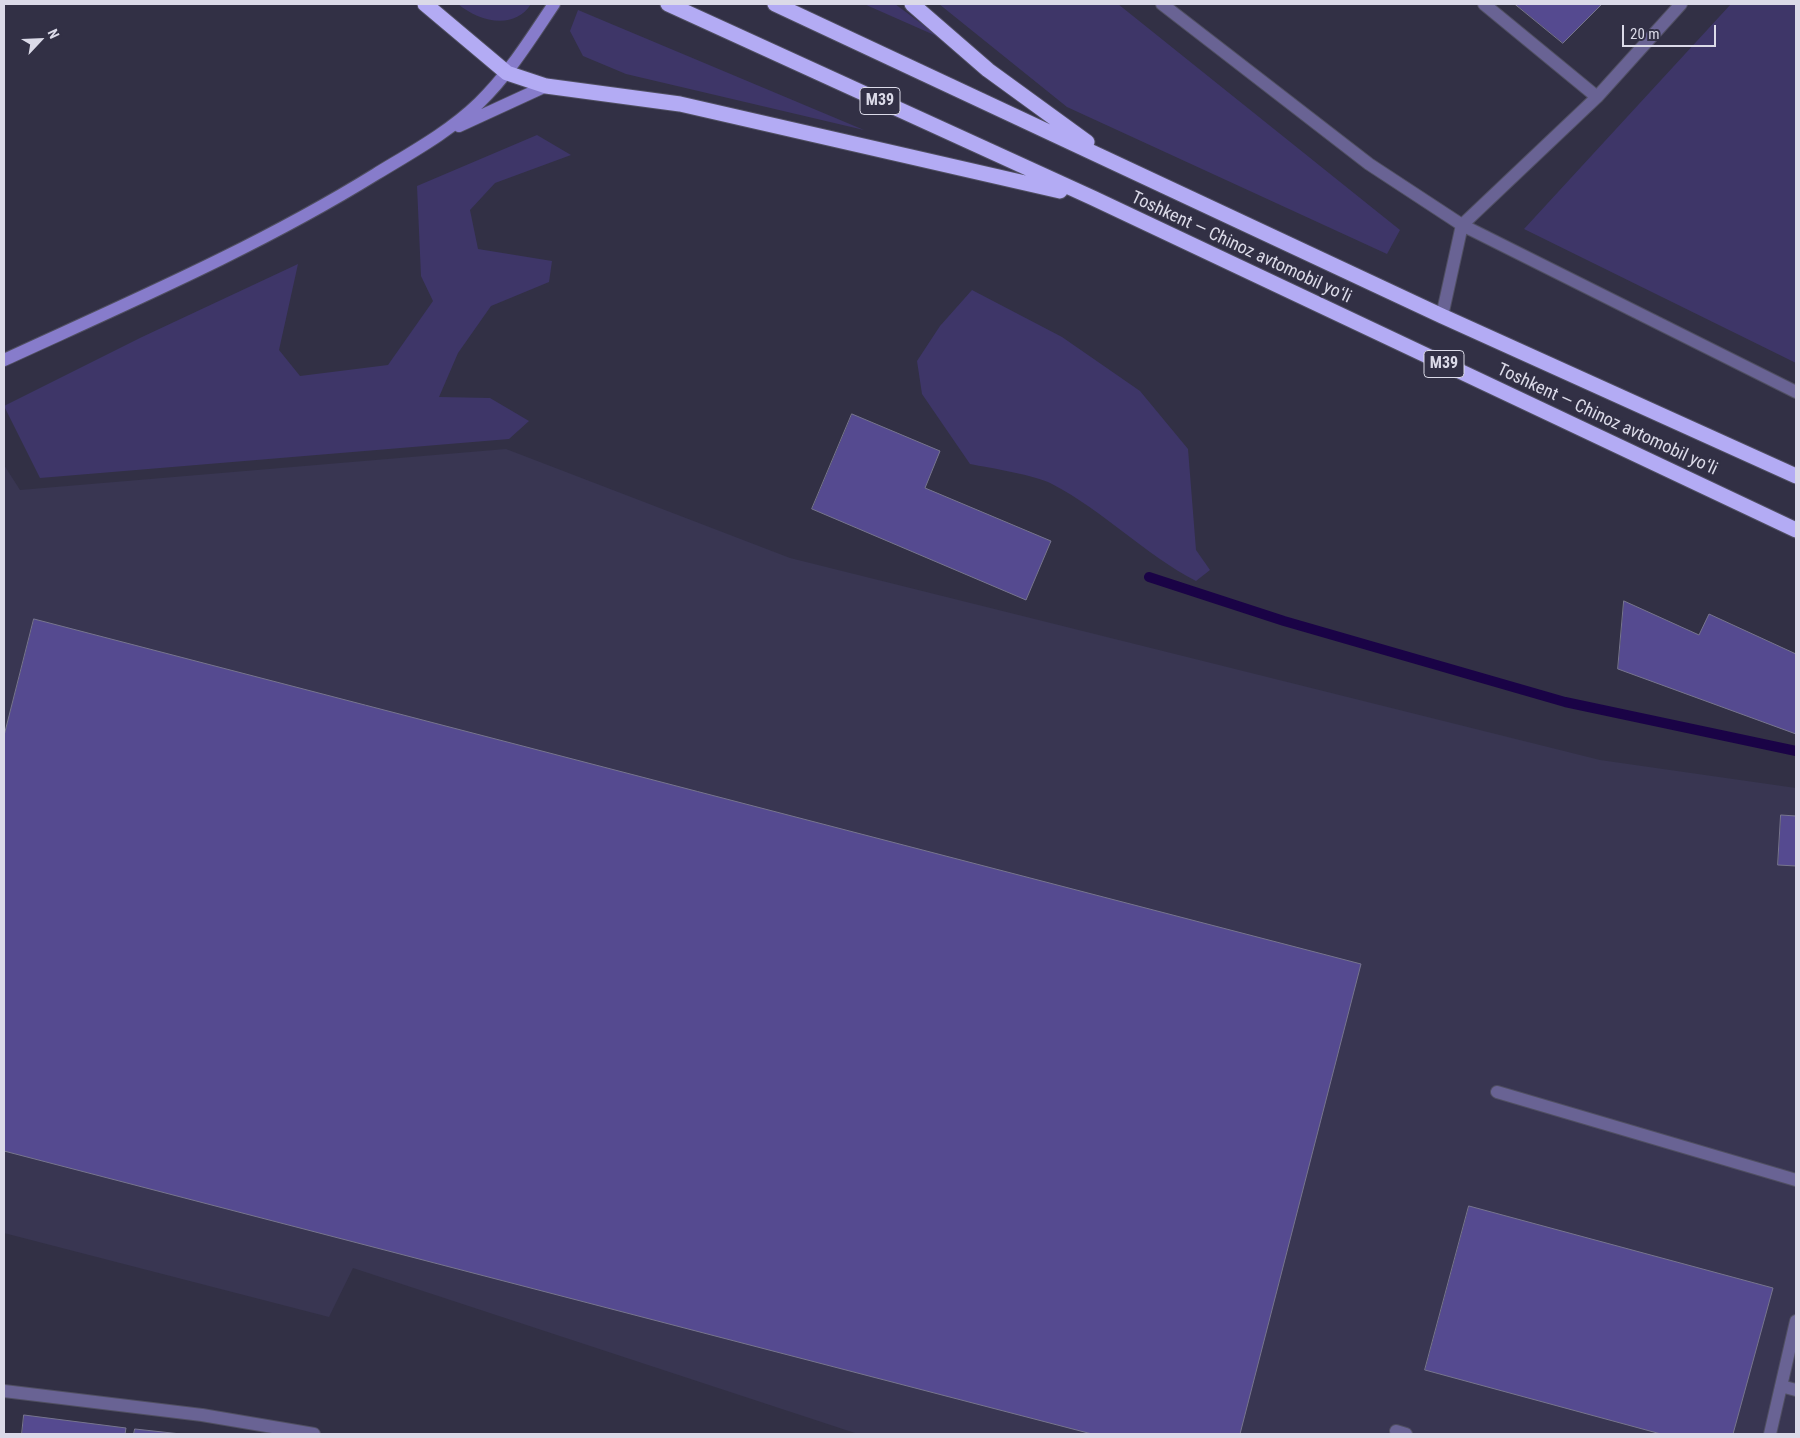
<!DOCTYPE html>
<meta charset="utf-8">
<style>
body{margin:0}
#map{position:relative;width:1800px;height:1438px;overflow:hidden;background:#323045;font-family:"Roboto Condensed",sans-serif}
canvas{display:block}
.frame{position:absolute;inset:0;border:5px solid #dbdae8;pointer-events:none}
.north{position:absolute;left:15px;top:15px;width:50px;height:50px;-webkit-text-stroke:4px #323045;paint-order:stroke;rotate:65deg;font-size:14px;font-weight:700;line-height:20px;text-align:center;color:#dbdae8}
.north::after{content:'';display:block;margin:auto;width:18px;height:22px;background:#dbdae8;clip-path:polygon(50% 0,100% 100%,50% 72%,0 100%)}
.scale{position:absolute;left:1622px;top:25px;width:94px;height:22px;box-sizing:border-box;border:2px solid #dbdae8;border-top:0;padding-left:6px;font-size:15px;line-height:18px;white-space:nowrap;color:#dbdae8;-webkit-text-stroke:4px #323045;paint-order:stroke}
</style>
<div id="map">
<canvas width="1800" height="1438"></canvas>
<div class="frame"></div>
<div class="north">N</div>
<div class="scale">20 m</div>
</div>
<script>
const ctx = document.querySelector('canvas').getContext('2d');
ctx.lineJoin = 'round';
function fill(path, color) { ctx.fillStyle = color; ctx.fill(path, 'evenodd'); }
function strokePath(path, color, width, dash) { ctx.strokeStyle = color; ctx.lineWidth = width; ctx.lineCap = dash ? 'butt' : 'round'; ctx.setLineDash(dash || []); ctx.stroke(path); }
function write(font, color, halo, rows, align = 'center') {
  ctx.font = font + ' "Roboto Condensed",sans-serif'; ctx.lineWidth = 5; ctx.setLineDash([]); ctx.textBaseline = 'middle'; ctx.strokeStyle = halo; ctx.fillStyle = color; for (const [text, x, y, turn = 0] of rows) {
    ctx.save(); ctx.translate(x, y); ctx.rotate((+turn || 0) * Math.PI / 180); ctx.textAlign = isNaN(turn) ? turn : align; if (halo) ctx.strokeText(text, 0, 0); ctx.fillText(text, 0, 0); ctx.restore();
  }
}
fill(new Path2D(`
 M 506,449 L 790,558 L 1600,760 L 1796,788 L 1796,1434 L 858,1434 L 353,1268 L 329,1317 L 4,1233 L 4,465 L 20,490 Z`), '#393652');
fill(new Path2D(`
 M 458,4 L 531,4 C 514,31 478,21 458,4 Z
 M 864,4 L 895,4 L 941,38 Z
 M 939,4 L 1118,4 L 1400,230 L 1387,254 L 1067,107 Z
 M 1731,4 L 1796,4 L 1796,363 L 1524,229 Z
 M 578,10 L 864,130 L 626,74 L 583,56 L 570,31 Z
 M 537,135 L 571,155 L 495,183 L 470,210 L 478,249 L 552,261 L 549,282 L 491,306 L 458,353 L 439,397 L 490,398 L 529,421 L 509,439 L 40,478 L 4,406 L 142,337 L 298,264 L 279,350 L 300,376 L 388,365 L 433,301 L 421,276 L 417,186 Z
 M 972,290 L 1062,337 L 1140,391 L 1188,449 L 1196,550 L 1210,570 L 1196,581 C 1144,554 1104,511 1052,484 C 1036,475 990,468 970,464 L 922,394 L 917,361 L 940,326 Z`), '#3e3668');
strokePath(new Path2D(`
 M 1149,577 L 1284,621 L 1565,702 L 1796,751`), '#1a0346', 10);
const building = new Path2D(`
 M 1515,4 L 1602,4 L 1563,43 Z
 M 852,414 L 940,451 L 925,488 L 1051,541 L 1026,600 L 812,509 Z
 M 1624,601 L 1699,635 L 1709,614 L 1796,654 L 1796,734 L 1618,669 Z
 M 34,619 L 1361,964 L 1240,1434 L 1092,1434 L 4,1151 L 4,736 Z
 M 1781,815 L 1796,816 L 1796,866 L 1778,865 Z
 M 1469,1206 L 1773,1288 L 1733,1434 L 1661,1434 L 1425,1370 Z
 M 24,1415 L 126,1428 L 125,1434 L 22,1434 Z
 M 135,1429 L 181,1434 L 134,1434 Z`);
fill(building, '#554a90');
strokePath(building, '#77758e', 1);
const lane = new Path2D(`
 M 1497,1092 L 1796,1180
 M 1781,1386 L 1796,1390
 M 1396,1431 L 1406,1434
 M 1770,1434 L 1796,1321`);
const street = new Path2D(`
 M 1162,4 L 1369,164 L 1462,225 L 1796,392
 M 1484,4 L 1597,97
 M 1442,316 L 1462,225 L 1597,97 L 1681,4
 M 4,1391 L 202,1415 L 314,1434`);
const secondary = new Path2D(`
 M 459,126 L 546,86
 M 4,360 C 130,302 258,247 376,174 C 412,152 449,132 479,103 C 509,74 531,38 554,4`);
const highway = new Path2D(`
 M 425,4 L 507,73 L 546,86 L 680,104 L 1060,191
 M 668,4 L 1093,198 L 1796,530
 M 775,4 L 1442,316 L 1796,476
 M 912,4 L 988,70 L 1087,142`);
strokePath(lane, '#504f62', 14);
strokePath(street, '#504f62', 14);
strokePath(secondary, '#504f62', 14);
strokePath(highway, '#504f62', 17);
strokePath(lane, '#696394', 12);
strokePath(street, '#696394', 12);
strokePath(secondary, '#877ccb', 12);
strokePath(highway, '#b3abf4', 15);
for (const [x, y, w] of [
 [880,101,40],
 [1444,364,40]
]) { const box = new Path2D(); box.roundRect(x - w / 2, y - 13.5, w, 27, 4); ctx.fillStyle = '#323045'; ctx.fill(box); strokePath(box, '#dbdae8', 1); }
write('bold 16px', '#dbdae8', null, [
 ["M39",880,101],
 ["M39",1444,364]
]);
write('18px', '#dbdae8', '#323045', [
 ["Toshkent — Chinoz avtomobil yoʻli",1241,248,25],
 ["Toshkent — Chinoz avtomobil yoʻli",1607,420,25]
]);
</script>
